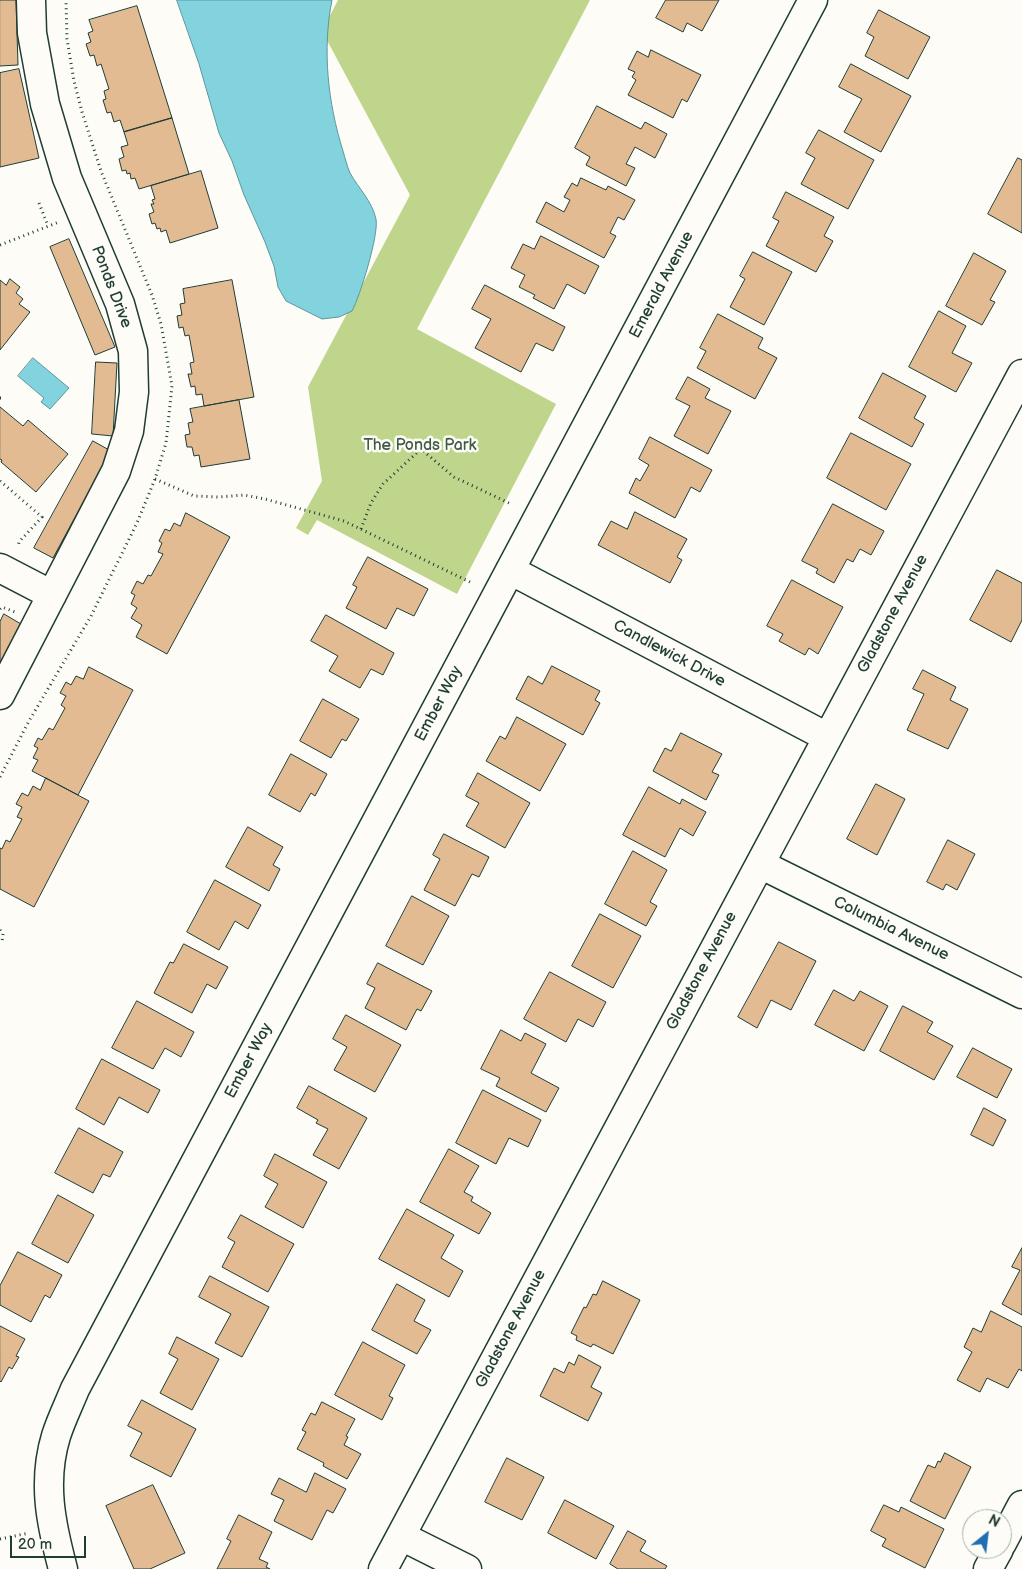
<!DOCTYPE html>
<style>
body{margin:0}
#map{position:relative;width:1022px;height:1569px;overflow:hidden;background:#fdfcf7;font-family:"Balsamiq Sans",sans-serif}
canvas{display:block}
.north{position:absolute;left:962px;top:1509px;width:50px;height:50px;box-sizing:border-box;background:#fdfcf7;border:1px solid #a4b0a9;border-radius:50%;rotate:29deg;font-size:14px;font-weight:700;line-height:20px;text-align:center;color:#1f3d34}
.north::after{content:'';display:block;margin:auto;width:18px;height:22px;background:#1f6fb2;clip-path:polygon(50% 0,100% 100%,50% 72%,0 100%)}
.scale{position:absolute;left:10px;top:1536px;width:76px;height:22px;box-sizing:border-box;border:2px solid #1f3d34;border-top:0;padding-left:6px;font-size:15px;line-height:18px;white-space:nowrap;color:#1f3d34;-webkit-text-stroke:4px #fdfcf7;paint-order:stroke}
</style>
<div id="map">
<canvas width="1022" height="1569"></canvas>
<div class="north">N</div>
<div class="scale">20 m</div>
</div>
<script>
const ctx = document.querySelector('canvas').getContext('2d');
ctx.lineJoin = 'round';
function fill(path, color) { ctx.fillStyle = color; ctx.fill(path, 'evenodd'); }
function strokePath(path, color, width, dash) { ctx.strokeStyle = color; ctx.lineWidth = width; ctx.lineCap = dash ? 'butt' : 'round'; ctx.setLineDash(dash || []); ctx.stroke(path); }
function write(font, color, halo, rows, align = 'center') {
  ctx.font = font + ' "Balsamiq Sans",sans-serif'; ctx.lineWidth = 5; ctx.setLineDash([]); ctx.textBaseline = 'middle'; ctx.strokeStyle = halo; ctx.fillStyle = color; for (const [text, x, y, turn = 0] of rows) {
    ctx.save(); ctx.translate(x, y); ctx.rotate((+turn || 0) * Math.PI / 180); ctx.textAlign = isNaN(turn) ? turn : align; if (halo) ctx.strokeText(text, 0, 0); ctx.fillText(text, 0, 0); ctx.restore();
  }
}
fill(new Path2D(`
 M 338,0 L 590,0 L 417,329 L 556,404 L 457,594 L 317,520 L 308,535 L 296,528 L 322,481 L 308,387 L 410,195 L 322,31 Z`), '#bed58b');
const water = new Path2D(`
 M 177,0 L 332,0 C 322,50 328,103 343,151 C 345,158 347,166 350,173 C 359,189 372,201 376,219 C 379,235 360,296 352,311 L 339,317 L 322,319 L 286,301 L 278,287 L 274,266 L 265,242 L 244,195 L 232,161 L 219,133 L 199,64 Z
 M 33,358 L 69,388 L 50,409 L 41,402 L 44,398 L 18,376 Z`);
fill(water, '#83d3de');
strokePath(water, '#5b979a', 1);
const building = new Path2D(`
 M 0,0 L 16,0 L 18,65 L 0,66 Z
 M 666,0 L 719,0 L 702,31 L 687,23 L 683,32 L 656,18 Z
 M 137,6 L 172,118 L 124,132 L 120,120 L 114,122 L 111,112 L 107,113 L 103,100 L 106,99 L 104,91 L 109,89 L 101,64 L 97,66 L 94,55 L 90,56 L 86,44 L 91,42 L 88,33 L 93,31 L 89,20 Z
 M 879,10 L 930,37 L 908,79 L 865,56 L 874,37 L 867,33 Z
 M 651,50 L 701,75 L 687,102 L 682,99 L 673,118 L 628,95 L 636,80 L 632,77 L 635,72 L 628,69 L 637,51 L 648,57 Z
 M 851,64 L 911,96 L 881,152 L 844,132 L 862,99 L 839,87 Z
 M 19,69 L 39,158 L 0,167 L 0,73 Z
 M 597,106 L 641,129 L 645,122 L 667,134 L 655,158 L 635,147 L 626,164 L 635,168 L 626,186 L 586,165 L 590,157 L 575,148 Z
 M 172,118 L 189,174 L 139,189 L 135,178 L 131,179 L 130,173 L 127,174 L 126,170 L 122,171 L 119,159 L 124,157 L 121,147 L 128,145 L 124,132 Z
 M 819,130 L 874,160 L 848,209 L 801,184 L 815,158 L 806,153 Z
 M 1018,158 L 1022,160 L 1022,233 L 988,214 Z
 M 201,171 L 218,228 L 170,243 L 166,230 L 161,232 L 160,228 L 157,229 L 155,223 L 152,224 L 149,214 L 154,212 L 151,204 L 154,204 L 152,200 L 155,199 L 151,186 Z
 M 581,178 L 606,190 L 608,186 L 635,200 L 624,220 L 618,217 L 610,233 L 616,236 L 604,258 L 536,222 L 546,202 L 564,212 L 570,200 L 564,197 L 572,183 L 577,186 Z
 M 786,192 L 834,217 L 824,236 L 833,241 L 816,272 L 766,246 L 779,221 L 773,218 Z
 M 541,236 L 599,266 L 585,294 L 567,284 L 554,309 L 533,298 L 535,295 L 519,287 L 525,275 L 511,268 L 523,244 L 534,249 Z
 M 69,239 L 115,347 L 95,355 L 50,247 Z
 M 753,252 L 792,272 L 764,325 L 730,307 L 745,279 L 740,276 Z
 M 974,253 L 1006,271 L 990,300 L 995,302 L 982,325 L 946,306 Z
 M 10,279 L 20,287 L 16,293 L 23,299 L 19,304 L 30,312 L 0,350 L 0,280 L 6,285 Z
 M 232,280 L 254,397 L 204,406 L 202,394 L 196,395 L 195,386 L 191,387 L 188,374 L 192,374 L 190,363 L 194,362 L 189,335 L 185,336 L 183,327 L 179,328 L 177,316 L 182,315 L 180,304 L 185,303 L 183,289 Z
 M 485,285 L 565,327 L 553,351 L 536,343 L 521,372 L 475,348 L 491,319 L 472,309 Z
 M 939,311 L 966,326 L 952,353 L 972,363 L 956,392 L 909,367 Z
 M 718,314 L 763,338 L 758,348 L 777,358 L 755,399 L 697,368 L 706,351 L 700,348 Z
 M 96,362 L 117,363 L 113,436 L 92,434 Z
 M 883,373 L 926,396 L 914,418 L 924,424 L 912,447 L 859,418 Z
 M 688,377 L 710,389 L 705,398 L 731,411 L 708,454 L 674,436 L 690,406 L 676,399 Z
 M 239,400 L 250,459 L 201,467 L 199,455 L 194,456 L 192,447 L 187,447 L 185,435 L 190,434 L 188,423 L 193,422 L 190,409 Z
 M 0,407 L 23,426 L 28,420 L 68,454 L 36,492 L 1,462 L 2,460 L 0,459 Z
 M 851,433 L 911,464 L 886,510 L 827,478 Z
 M 650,437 L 712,470 L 700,492 L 691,487 L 675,518 L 629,493 L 636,478 L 640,481 L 649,465 L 639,459 Z
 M 93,441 L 111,451 L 53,558 L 34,548 Z
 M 833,504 L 884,531 L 871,555 L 860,549 L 853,562 L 847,559 L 834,583 L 816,573 L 818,569 L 802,561 Z
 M 635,512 L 687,539 L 677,557 L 682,560 L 670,583 L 598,545 L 611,521 L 627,529 Z
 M 186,513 L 230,537 L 167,654 L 136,637 L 142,625 L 131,618 L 137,608 L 131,604 L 135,595 L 131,593 L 137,581 L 143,584 L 148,575 L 151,576 L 163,554 L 158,552 L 162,543 L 159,541 L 165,529 L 170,531 L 174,523 L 180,526 Z
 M 368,557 L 428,589 L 414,616 L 397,608 L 386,629 L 346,608 L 357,587 L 353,585 Z
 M 997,570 L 1022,583 L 1022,620 L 1011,642 L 970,620 Z
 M 792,580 L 843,607 L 818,654 L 809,648 L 805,655 L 779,641 L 783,634 L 767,626 Z
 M 4,614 L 21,624 L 0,663 L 0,622 Z
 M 326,615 L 394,653 L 383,675 L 371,669 L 360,688 L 329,671 L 338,656 L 311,641 Z
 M 552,666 L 600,691 L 595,700 L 600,703 L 583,735 L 516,699 L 528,676 L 542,684 Z
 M 89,667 L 133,690 L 78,795 L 32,771 L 38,760 L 33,758 L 38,748 L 34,746 L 38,738 L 42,740 L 49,728 L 53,730 L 65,708 L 61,705 L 66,696 L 60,693 L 66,682 L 71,685 L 76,676 L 83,679 Z
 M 923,670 L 956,687 L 950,700 L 968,709 L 948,749 L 907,730 L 924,694 L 913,689 Z
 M 323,699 L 359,719 L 346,741 L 342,739 L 331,758 L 300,741 Z
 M 517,717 L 566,744 L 540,791 L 486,761 L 500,736 L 505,739 Z
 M 681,733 L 722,754 L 712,772 L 719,775 L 706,800 L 653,771 L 665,748 L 671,751 Z
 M 291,754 L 327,774 L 315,796 L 311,793 L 300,812 L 269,795 Z
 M 478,773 L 530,803 L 505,848 L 466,826 L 479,803 L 466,796 Z
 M 46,778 L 89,801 L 34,907 L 0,889 L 0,848 L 2,849 L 6,840 L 10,842 L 22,819 L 17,817 L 22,807 L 16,804 L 22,793 L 28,796 L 33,786 L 40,790 Z
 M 876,784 L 905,799 L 877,855 L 847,839 Z
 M 649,787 L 680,804 L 682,799 L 706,812 L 693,836 L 680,828 L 665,857 L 623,835 Z
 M 248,827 L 283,847 L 273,865 L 280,869 L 269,891 L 226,867 Z
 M 444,834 L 489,857 L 479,877 L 472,874 L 455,906 L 424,890 L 440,859 L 433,855 Z
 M 948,840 L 975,854 L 957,890 L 946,884 L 943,890 L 927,882 Z
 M 633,851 L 667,870 L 650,902 L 657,906 L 646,926 L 605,904 Z
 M 215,880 L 261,905 L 248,929 L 235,921 L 219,950 L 187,932 Z
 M 412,896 L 449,916 L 423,965 L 386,946 Z
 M 600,914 L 641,936 L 613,988 L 572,966 Z
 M 779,942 L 816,961 L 791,1010 L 771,1000 L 757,1028 L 738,1017 Z
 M 184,944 L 228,967 L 216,989 L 207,984 L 192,1013 L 154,993 L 170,962 L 173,963 Z
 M 378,963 L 432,991 L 421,1011 L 417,1009 L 406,1030 L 365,1008 L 375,988 L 367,984 Z
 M 550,972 L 606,1002 L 593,1027 L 578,1019 L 566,1042 L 524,1019 Z
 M 834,990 L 854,1001 L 860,991 L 888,1006 L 864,1051 L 815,1025 Z
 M 137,1001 L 194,1032 L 181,1057 L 165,1048 L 153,1069 L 112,1048 Z
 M 903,1006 L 933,1022 L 927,1032 L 953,1046 L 934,1080 L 880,1051 Z
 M 346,1015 L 401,1045 L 375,1092 L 334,1070 L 347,1047 L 333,1039 Z
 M 501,1030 L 521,1041 L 525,1033 L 546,1044 L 531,1073 L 559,1088 L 546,1112 L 496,1086 L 500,1078 L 481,1069 Z
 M 973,1048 L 1012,1069 L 997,1098 L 957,1077 Z
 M 102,1059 L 160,1090 L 148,1113 L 119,1097 L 104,1125 L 76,1109 Z
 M 309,1086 L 367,1118 L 339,1169 L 313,1155 L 328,1129 L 316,1123 L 318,1120 L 297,1108 Z
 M 483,1090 L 541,1120 L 528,1147 L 509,1138 L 496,1164 L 456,1143 Z
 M 984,1108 L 1006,1120 L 993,1146 L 971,1135 Z
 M 79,1128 L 123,1152 L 110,1177 L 103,1174 L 93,1193 L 55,1173 Z
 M 449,1149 L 479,1166 L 464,1192 L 473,1197 L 471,1201 L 491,1213 L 479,1234 L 420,1202 Z
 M 275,1154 L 327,1182 L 303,1228 L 265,1207 L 278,1184 L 264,1176 Z
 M 58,1195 L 94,1215 L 68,1263 L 32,1244 Z
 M 407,1209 L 454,1235 L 441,1258 L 463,1271 L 449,1297 L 379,1259 Z
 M 241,1215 L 294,1244 L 268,1292 L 222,1267 L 235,1242 L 228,1238 Z
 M 1022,1248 L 1022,1315 L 1002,1304 L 1020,1270 L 1012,1267 Z
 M 18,1252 L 62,1275 L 50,1298 L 45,1295 L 31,1322 L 0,1305 L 0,1286 Z
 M 210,1276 L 269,1307 L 242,1357 L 215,1343 L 231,1314 L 199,1297 Z
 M 603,1281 L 640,1300 L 613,1354 L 593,1344 L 591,1347 L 576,1340 L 577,1336 L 571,1333 L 584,1307 L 586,1308 L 593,1294 L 596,1295 Z
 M 397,1284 L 425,1300 L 414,1321 L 431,1330 L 417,1354 L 372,1330 Z
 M 991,1311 L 1022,1327 L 1022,1371 L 1019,1369 L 1008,1388 L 987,1378 L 980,1392 L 957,1380 L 972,1352 L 964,1347 L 973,1328 L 981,1332 Z
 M 0,1326 L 25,1339 L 16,1356 L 19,1357 L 12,1369 L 9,1367 L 1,1382 L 0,1381 Z
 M 177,1337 L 219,1359 L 192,1410 L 160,1393 L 178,1359 L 169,1354 Z
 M 363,1342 L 405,1365 L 389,1396 L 393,1398 L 382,1420 L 335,1395 Z
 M 579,1355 L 601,1367 L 591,1387 L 602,1393 L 588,1421 L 540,1396 L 554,1368 L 564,1373 L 569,1362 L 574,1365 Z
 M 142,1400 L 196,1429 L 171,1477 L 130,1456 L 142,1433 L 128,1426 Z
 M 322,1402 L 355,1419 L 346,1436 L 348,1437 L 344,1445 L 361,1454 L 347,1479 L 323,1466 L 324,1463 L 297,1449 L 306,1432 L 302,1430 L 311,1413 L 315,1415 Z
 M 945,1453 L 971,1467 L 945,1519 L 910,1501 L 928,1465 L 935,1468 L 938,1461 L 940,1462 Z
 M 507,1458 L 544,1477 L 522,1520 L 485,1502 Z
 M 315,1473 L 346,1489 L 333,1513 L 327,1510 L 312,1540 L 274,1521 L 284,1500 L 271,1494 L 279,1478 L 306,1492 Z
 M 153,1485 L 185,1553 L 150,1569 L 134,1569 L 106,1506 Z
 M 565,1500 L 614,1526 L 596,1559 L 548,1533 Z
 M 884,1505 L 899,1512 L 901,1507 L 944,1529 L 925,1568 L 882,1546 L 886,1539 L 871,1531 Z
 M 239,1515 L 272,1532 L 259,1559 L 268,1563 L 266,1567 L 270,1569 L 217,1569 L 231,1541 L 227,1539 Z
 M 628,1531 L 646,1541 L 640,1551 L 667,1566 L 665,1569 L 618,1569 L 610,1564 Z`);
fill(building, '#e3bb93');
strokePath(building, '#1f3d34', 1);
const street = new Path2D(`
 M 0,568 L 52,595
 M 510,570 L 827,737
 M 0,695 L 116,471 L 129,431 L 134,392 L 133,351 L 120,304 L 67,178 L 45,104 L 32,33 L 31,0
 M 760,864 L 1022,994
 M 401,1536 L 467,1569
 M 1002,1543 L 1022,1505
 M 63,1569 C 51,1524 42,1482 56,1436 C 61,1420 69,1404 75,1389 L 813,0
 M 383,1569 L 1022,374
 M 988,1569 L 999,1549`);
strokePath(street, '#1f3d34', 31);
strokePath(new Path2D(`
 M 39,203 L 48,226
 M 0,245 L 59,222
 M 0,398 L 5,398
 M 155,479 L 194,496 L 219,497 L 244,495 L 265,499 L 344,521 L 470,582
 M 0,481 L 42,517 L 19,542 L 18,547
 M 361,529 L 371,503 L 383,484 L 421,449 L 454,477 L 511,504
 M 0,609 L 2,607 L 15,612
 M 0,777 L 29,721 L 91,616 L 137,523 L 155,479 L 166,443 L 172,386 L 161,324 L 152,295 L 101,171 L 82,112 L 74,81 L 67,39 L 66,0
 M 0,930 L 3,934 L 2,942
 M 0,1539 L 29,1533`), '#1f3d34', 3, [1, 4]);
strokePath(street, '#fdfcf7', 28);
write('16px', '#1f3d34', '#fdfcf7', [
 ["Emerald Avenue",662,285,-62],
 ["Ponds Drive",111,287,69],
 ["Gladstone Avenue",893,614,-62],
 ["Candlewick Drive",669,654,28],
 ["Ember Way",439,704,-62],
 ["Columbia Avenue",891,929,26],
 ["Gladstone Avenue",702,971,-62],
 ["Ember Way",249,1061,-62],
 ["Gladstone Avenue",511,1329,-62]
]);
write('16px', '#3f5b45', '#fdfcf7', [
 ["The Ponds Park",420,446]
]);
</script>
